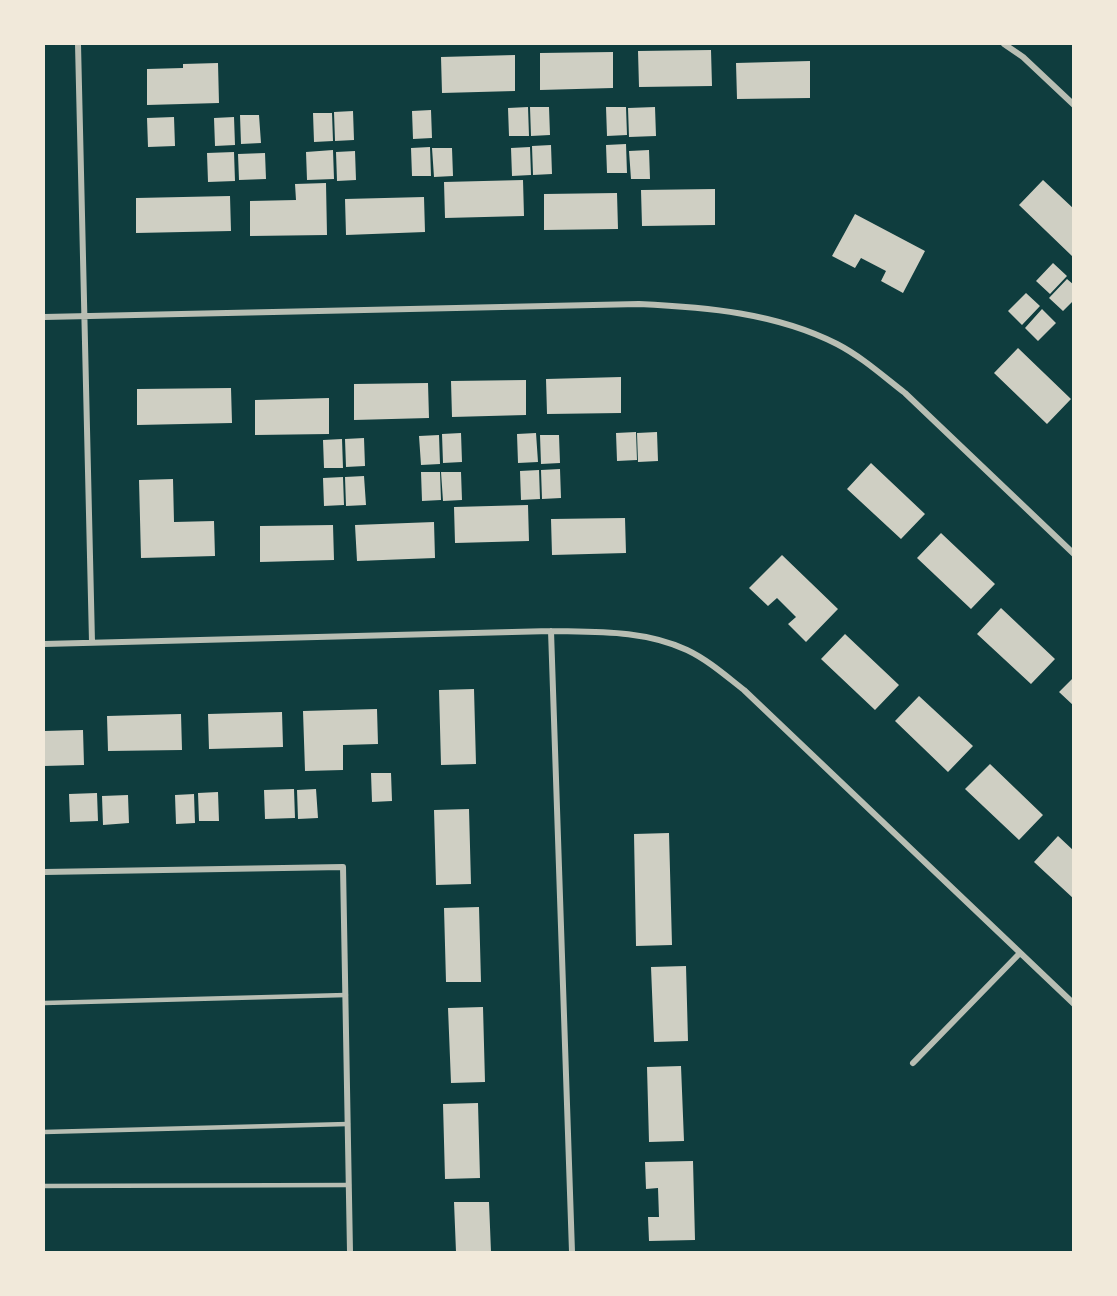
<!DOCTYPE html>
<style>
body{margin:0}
#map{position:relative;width:1117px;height:1296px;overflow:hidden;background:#0f3d3e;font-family:Rubik,sans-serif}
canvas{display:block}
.frame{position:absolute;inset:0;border:45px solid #f1e9da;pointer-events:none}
</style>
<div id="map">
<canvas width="1117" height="1296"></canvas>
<div class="frame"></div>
</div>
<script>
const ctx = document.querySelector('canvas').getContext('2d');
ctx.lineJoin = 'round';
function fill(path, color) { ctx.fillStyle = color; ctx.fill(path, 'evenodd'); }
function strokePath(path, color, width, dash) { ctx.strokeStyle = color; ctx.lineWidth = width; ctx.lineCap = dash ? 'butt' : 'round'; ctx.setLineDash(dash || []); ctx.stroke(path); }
fill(new Path2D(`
 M 711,50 L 712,86 L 639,87 L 638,51 Z
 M 613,52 L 613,88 L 540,90 L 540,53 Z
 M 515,55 L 515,91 L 442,93 L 441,57 Z
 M 810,61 L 810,98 L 737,99 L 736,63 Z
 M 218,63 L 219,103 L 147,105 L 147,69 L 183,68 L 183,64 Z
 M 528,107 L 529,136 L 509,136 L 508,108 Z
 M 530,107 L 549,107 L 550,135 L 531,136 Z
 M 606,107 L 626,107 L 627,135 L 607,136 Z
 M 655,107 L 656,136 L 629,137 L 628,108 Z
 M 431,110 L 432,138 L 413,139 L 412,111 Z
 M 353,111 L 354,140 L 335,141 L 334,112 Z
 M 313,113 L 332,113 L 333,141 L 314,142 Z
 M 240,115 L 259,115 L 261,143 L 241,144 Z
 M 174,117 L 175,146 L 148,147 L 147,118 Z
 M 234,117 L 235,145 L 215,146 L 214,118 Z
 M 626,144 L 627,173 L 607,173 L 606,145 Z
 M 551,145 L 552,174 L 533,175 L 532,146 Z
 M 430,147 L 431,176 L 412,176 L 411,148 Z
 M 530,147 L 531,175 L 512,176 L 511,148 Z
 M 432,148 L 452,148 L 453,176 L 434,177 Z
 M 333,150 L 334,179 L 307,180 L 306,152 Z
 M 649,150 L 650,179 L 631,179 L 629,151 Z
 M 355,151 L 356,180 L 337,181 L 336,152 Z
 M 234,152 L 235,181 L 208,182 L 207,153 Z
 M 265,153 L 266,179 L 239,180 L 238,154 Z
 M 523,180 L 524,216 L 445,218 L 444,182 Z
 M 1043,180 L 1074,209 L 1072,256 L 1019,205 Z
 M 326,183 L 327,235 L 250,236 L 250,201 L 296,200 L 295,184 Z
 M 715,189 L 715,225 L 642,226 L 641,190 Z
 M 617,193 L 618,229 L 544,230 L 544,194 Z
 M 230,196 L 231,231 L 136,233 L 136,198 Z
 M 424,197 L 425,232 L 346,235 L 345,199 Z
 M 855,214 L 925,251 L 903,293 L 881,281 L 886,271 L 861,258 L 855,268 L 832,256 Z
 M 1053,263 L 1067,276 L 1050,294 L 1036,281 Z
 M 1067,279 L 1074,285 L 1074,300 L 1063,311 L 1049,298 Z
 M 1026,293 L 1040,306 L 1022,325 L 1008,311 Z
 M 1042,309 L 1056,323 L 1038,341 L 1025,328 Z
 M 1018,348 L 1071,399 L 1047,424 L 994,373 Z
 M 621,377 L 621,413 L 547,414 L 546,379 Z
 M 526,380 L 526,415 L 452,417 L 451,381 Z
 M 428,383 L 429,418 L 354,420 L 354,384 Z
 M 231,388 L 232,423 L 137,425 L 137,389 Z
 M 329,398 L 329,434 L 255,435 L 255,400 Z
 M 636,432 L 637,460 L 617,461 L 616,433 Z
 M 657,432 L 658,461 L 638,462 L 637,433 Z
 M 461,433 L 462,462 L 443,463 L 442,434 Z
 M 536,433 L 538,462 L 518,463 L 517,434 Z
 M 439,435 L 440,464 L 421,465 L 419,436 Z
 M 540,435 L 559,435 L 560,463 L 541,464 Z
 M 364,438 L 365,466 L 346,467 L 345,439 Z
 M 342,439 L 343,468 L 324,468 L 323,440 Z
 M 871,463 L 925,514 L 901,539 L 847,489 Z
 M 560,469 L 561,498 L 542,499 L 541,470 Z
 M 539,470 L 540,499 L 521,500 L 520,471 Z
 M 421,472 L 440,472 L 441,500 L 422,501 Z
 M 441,472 L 461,472 L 462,500 L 443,501 Z
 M 364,476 L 366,505 L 346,506 L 345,477 Z
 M 343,477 L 344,505 L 324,506 L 323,478 Z
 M 173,479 L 174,522 L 214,521 L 215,556 L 141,558 L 139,480 Z
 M 528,505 L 529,541 L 455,543 L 454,507 Z
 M 625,518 L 626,553 L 552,555 L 551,519 Z
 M 434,522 L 435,558 L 357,561 L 355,525 Z
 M 333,525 L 334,560 L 260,562 L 260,526 Z
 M 941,533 L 995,584 L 971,609 L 917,558 Z
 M 782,555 L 838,609 L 806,642 L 788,624 L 796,617 L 777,598 L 768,606 L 749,588 Z
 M 1001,608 L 1055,659 L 1031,684 L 977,634 Z
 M 845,634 L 899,685 L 875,710 L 821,659 Z
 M 1074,677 L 1074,706 L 1059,692 Z
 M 474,689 L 476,764 L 441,765 L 439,690 Z
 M 919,696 L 973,746 L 948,772 L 895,721 Z
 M 377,709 L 378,744 L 343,745 L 343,770 L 305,771 L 303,711 Z
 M 282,712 L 283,747 L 209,749 L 208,714 Z
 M 181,714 L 182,750 L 108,751 L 107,716 Z
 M 83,730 L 84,765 L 44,766 L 44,731 Z
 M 990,764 L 1043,815 L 1019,840 L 965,789 Z
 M 371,773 L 391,773 L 392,801 L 372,802 Z
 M 294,789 L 295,818 L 265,819 L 264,790 Z
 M 316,789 L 318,818 L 298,819 L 297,790 Z
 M 218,792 L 219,821 L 199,821 L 198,793 Z
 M 97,793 L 98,821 L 70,822 L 69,794 Z
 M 194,794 L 195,823 L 176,824 L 175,795 Z
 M 128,795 L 129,823 L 103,825 L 102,796 Z
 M 469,809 L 471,884 L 436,885 L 434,810 Z
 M 669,833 L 672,945 L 636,946 L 634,834 Z
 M 1058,836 L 1074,851 L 1074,899 L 1034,862 Z
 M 479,907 L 481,982 L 446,982 L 444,908 Z
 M 686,966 L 688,1041 L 654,1042 L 651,967 Z
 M 483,1007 L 485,1082 L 451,1083 L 448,1008 Z
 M 681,1066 L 684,1141 L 649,1142 L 647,1067 Z
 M 478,1103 L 480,1178 L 445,1179 L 443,1104 Z
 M 693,1161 L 695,1240 L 649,1241 L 648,1217 L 659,1217 L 658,1188 L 646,1189 L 645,1162 Z
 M 454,1202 L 489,1202 L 491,1252 L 456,1252 Z`), '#cfcfc3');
strokePath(new Path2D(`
 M 44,1003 L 346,995
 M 44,1132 L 348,1124
 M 44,1186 L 349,1185`), '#b8beb3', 4.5);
strokePath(new Path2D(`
 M 78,44 L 92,642
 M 1004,44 L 1023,57 L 1074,105
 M 44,317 L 639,304 C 706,307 776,313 837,344 C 862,357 883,376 905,393 L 1074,554
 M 551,631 L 572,1252
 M 44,644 L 551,631 C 597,632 644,630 687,650 C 708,660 726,676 744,690 L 1074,1004
 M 44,872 L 343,867 L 350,1252
 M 913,1063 L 1020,953`), '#b8beb3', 6);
</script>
